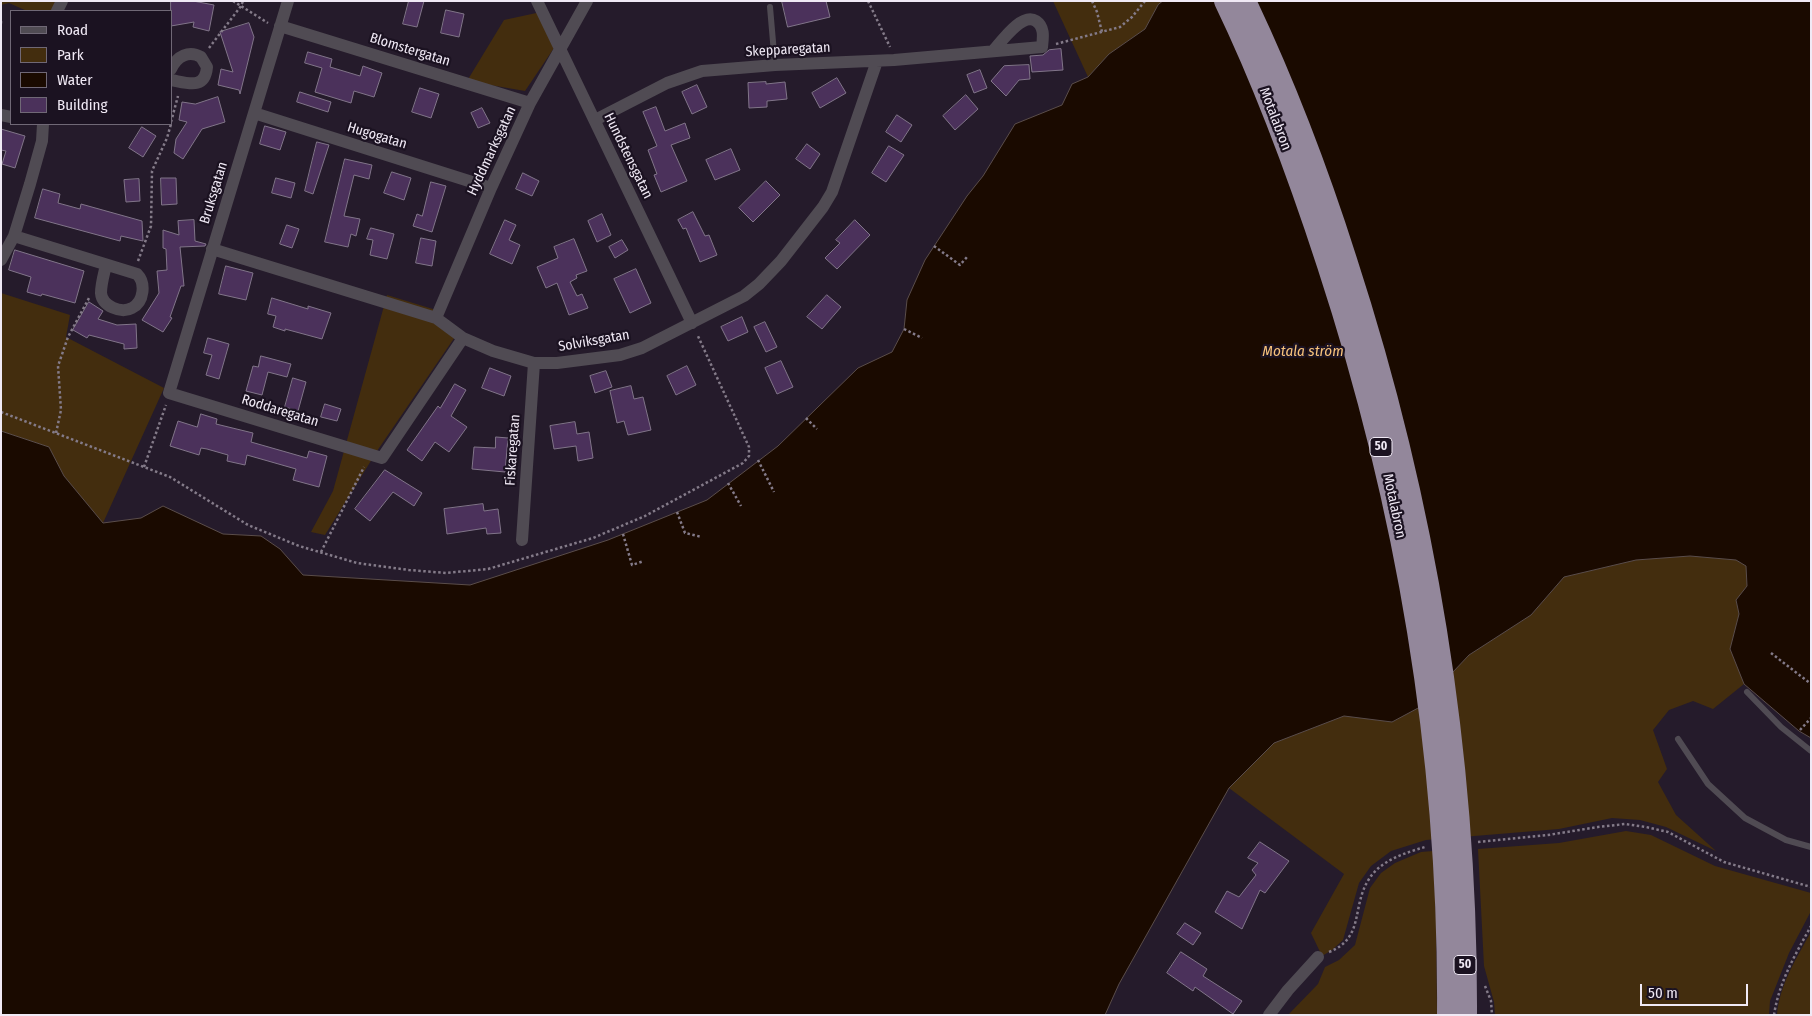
<!DOCTYPE html>
<meta charset="utf-8">
<style>
body{margin:0}
#map{position:relative;width:1812px;height:1016px;overflow:hidden;background:#251b2b;font-family:"Fira Sans Condensed",sans-serif}
canvas{display:block}
.frame{position:absolute;inset:0;border:2px solid #f0e9f5;pointer-events:none}
.legend{position:absolute;left:10px;top:10px;width:162px;height:115px;box-sizing:border-box;background:#1b1221;border:1px solid #706876;margin:0;padding:6px 9px;list-style:none;font-size:15px;color:#f0e9f5}
.legend li{display:flex;align-items:center;gap:10px;height:25px}
.legend b{width:25px;border:1px solid #706876}
.scale{position:absolute;left:1640px;top:984px;width:108px;height:22px;box-sizing:border-box;border:2px solid #f0e9f5;border-top:0;padding-left:6px;font-size:15px;line-height:18px;white-space:nowrap;color:#f0e9f5;-webkit-text-stroke:4px #1b1221;paint-order:stroke}
</style>
<div id="map">
<canvas width="1812" height="1016"></canvas>
<div class="frame"></div>
<ul class="legend">
<li><b style="height:6px;background:#504b53"></b>Road</li>
<li><b style="height:14px;background:#432d0e"></b>Park</li>
<li><b style="height:14px;background:#1a0a00"></b>Water</li>
<li><b style="height:14px;background:#4b315b"></b>Building</li>
</ul>
<div class="scale">50 m</div>
</div>
<script>
const ctx = document.querySelector('canvas').getContext('2d');
ctx.lineJoin = 'round';
function fill(path, color) { ctx.fillStyle = color; ctx.fill(path, 'evenodd'); }
function strokePath(path, color, width, dash) { ctx.strokeStyle = color; ctx.lineWidth = width; ctx.lineCap = dash ? 'butt' : 'round'; ctx.setLineDash(dash || []); ctx.stroke(path); }
function write(font, color, halo, rows, align = 'center') {
  ctx.font = font + ' "Fira Sans Condensed",sans-serif'; ctx.lineWidth = 4.5; ctx.setLineDash([]); ctx.textBaseline = 'middle'; ctx.strokeStyle = halo; ctx.fillStyle = color; for (const [text, x, y, turn = 0] of rows) {
    ctx.save(); ctx.translate(x, y); ctx.rotate((+turn || 0) * Math.PI / 180); ctx.textAlign = isNaN(turn) ? turn : align; if (halo) ctx.strokeText(text, 0, 0); ctx.fillText(text, 0, 0); ctx.restore();
  }
}
fill(new Path2D(`
 M 1,1 L 61,1 L 56,11 L 27,11 L 9,3 L 1,5 Z
 M 1053,1 L 1163,1 L 1158,5 L 1145,29 L 1109,54 L 1088,77 Z
 M 541,12 L 556,45 L 525,91 L 467,81 L 504,20 Z
 M 1,293 L 70,315 L 66,337 L 164,388 L 103,523 L 64,476 L 49,447 L 1,431 Z
 M 387,295 L 436,310 L 459,331 L 377,451 L 325,535 L 311,532 L 333,491 Z
 M 1690,556 L 1736,560 L 1746,566 L 1747,586 L 1736,600 L 1739,614 L 1730,649 L 1744,684 L 1713,709 L 1693,701 L 1669,710 L 1653,730 L 1667,769 L 1658,782 L 1676,815 L 1716,851 L 1666,827 L 1640,820 L 1612,818 L 1559,829 L 1426,840 L 1391,851 L 1371,866 L 1359,883 L 1343,940 L 1332,950 L 1322,956 L 1311,933 L 1344,874 L 1229,788 L 1274,743 L 1344,716 L 1392,722 L 1420,707 L 1469,655 L 1531,615 L 1564,577 L 1636,560 Z
 M 1626,831 L 1651,835 L 1715,866 L 1811,893 L 1811,911 L 1789,953 L 1770,1001 L 1769,1015 L 1495,1015 L 1494,1002 L 1484,966 L 1478,849 L 1559,843 Z
 M 1433,851 L 1436,916 L 1437,1015 L 1288,1015 L 1318,984 L 1325,967 L 1339,960 L 1355,945 L 1370,888 L 1381,873 L 1395,863 L 1421,852 Z
 M 1811,932 L 1811,1015 L 1777,1015 C 1779,986 1797,957 1811,932 Z`), '#432d0e');
const water = new Path2D(`
 M 1163,1 L 1811,1 L 1811,738 L 1799,731 L 1744,684 L 1730,649 L 1739,614 L 1736,600 L 1747,586 L 1746,566 L 1736,560 L 1690,556 L 1636,560 L 1564,577 L 1531,615 L 1469,655 L 1420,707 L 1392,722 L 1344,716 L 1274,743 L 1229,788 L 1119,984 L 1105,1015 L 1,1015 L 1,431 L 49,447 L 64,476 L 103,523 L 141,518 L 163,506 L 223,534 L 261,536 L 280,549 L 303,575 L 470,585 L 608,540 L 707,500 L 778,446 L 858,368 L 892,352 L 904,329 L 907,300 L 925,260 L 967,196 L 983,176 L 1015,124 L 1062,105 L 1072,84 L 1088,77 L 1109,54 L 1145,29 L 1158,5 Z`);
fill(water, '#1a0a00');
strokePath(water, '#5a4d4a', 1);
const building = new Path2D(`
 M 171,1 L 193,1 L 214,5 L 209,31 L 193,27 L 194,22 L 171,26 Z
 M 409,1 L 424,1 L 417,27 L 403,24 Z
 M 782,1 L 826,1 L 830,17 L 788,27 Z
 M 446,10 L 464,14 L 459,37 L 441,33 Z
 M 249,23 L 254,37 L 240,94 L 239,90 L 218,85 L 221,69 L 233,72 L 220,32 Z
 M 1061,49 L 1063,70 L 1032,72 L 1030,56 L 1043,55 L 1049,50 Z
 M 308,52 L 332,59 L 330,67 L 360,76 L 363,66 L 382,73 L 374,97 L 354,91 L 351,103 L 315,92 L 322,68 L 305,63 Z
 M 1029,65 L 1030,79 L 1019,80 L 1006,96 L 991,81 L 1004,66 Z
 M 980,70 L 987,88 L 974,93 L 967,75 Z
 M 837,78 L 846,93 L 820,108 L 812,93 Z
 M 766,82 L 766,84 L 785,82 L 787,99 L 767,101 L 767,107 L 749,108 L 748,83 Z
 M 697,85 L 707,107 L 692,114 L 682,92 Z
 M 420,88 L 439,94 L 431,118 L 412,112 Z
 M 300,92 L 331,102 L 328,112 L 297,102 Z
 M 966,95 L 978,109 L 955,130 L 943,116 Z
 M 218,97 L 225,122 L 202,129 L 183,159 L 174,153 L 176,139 L 187,122 L 179,120 L 182,102 L 195,104 Z
 M 656,107 L 665,131 L 685,123 L 690,138 L 671,145 L 687,181 L 661,192 L 654,175 L 657,174 L 648,150 L 657,146 L 643,112 Z
 M 482,108 L 490,123 L 478,128 L 471,113 Z
 M 897,115 L 912,125 L 901,142 L 886,132 Z
 M 265,126 L 286,132 L 280,150 L 260,144 Z
 M 142,127 L 156,136 L 143,157 L 129,148 Z
 M 1,129 L 25,136 L 15,168 L 2,164 L 6,151 L 1,150 Z
 M 317,142 L 329,145 L 313,194 L 305,191 Z
 M 807,144 L 820,154 L 810,169 L 796,159 Z
 M 889,146 L 904,155 L 886,182 L 872,173 Z
 M 731,149 L 740,170 L 715,180 L 706,160 Z
 M 345,159 L 372,165 L 369,179 L 354,175 L 344,216 L 360,219 L 356,236 L 351,234 L 348,247 L 325,242 Z
 M 392,172 L 411,178 L 404,200 L 384,193 Z
 M 523,173 L 539,181 L 532,196 L 516,189 Z
 M 161,178 L 176,178 L 177,204 L 162,205 Z
 M 276,178 L 295,183 L 291,198 L 272,193 Z
 M 139,179 L 140,201 L 126,202 L 124,180 Z
 M 766,181 L 780,195 L 753,222 L 739,208 Z
 M 431,182 L 446,186 L 432,232 L 413,226 L 417,214 L 422,216 Z
 M 43,189 L 60,194 L 58,203 L 80,209 L 81,204 L 142,221 L 143,241 L 121,236 L 120,241 L 35,218 Z
 M 693,212 L 705,236 L 709,235 L 717,255 L 700,262 L 686,228 L 683,229 L 678,220 Z
 M 602,214 L 611,235 L 597,242 L 588,221 Z
 M 194,220 L 195,241 L 206,244 L 205,246 L 180,247 L 184,286 L 181,286 L 170,317 L 172,318 L 163,332 L 142,320 L 159,293 L 157,271 L 167,270 L 166,249 L 163,248 L 163,230 L 179,235 L 178,221 Z
 M 505,220 L 516,225 L 509,240 L 520,245 L 512,264 L 490,254 Z
 M 855,220 L 870,235 L 837,269 L 825,258 L 840,243 L 836,240 Z
 M 287,225 L 299,229 L 292,248 L 280,244 Z
 M 371,228 L 394,234 L 387,259 L 370,255 L 373,240 L 367,239 Z
 M 421,238 L 436,241 L 432,266 L 416,263 Z
 M 574,239 L 587,271 L 576,275 L 577,278 L 570,282 L 577,296 L 582,294 L 588,308 L 569,315 L 557,283 L 546,288 L 537,267 L 558,258 L 554,247 Z
 M 622,240 L 628,250 L 615,258 L 609,247 Z
 M 15,250 L 84,271 L 75,303 L 42,294 L 41,296 L 27,292 L 31,277 L 9,270 Z
 M 226,266 L 253,273 L 246,300 L 219,294 Z
 M 636,269 L 651,303 L 630,313 L 614,279 Z
 M 827,295 L 841,307 L 822,329 L 807,317 Z
 M 272,298 L 308,309 L 308,306 L 331,313 L 322,339 L 285,329 L 285,331 L 273,327 L 276,316 L 268,314 Z
 M 89,302 L 103,311 L 98,319 L 117,325 L 136,324 L 137,348 L 124,349 L 124,344 L 89,335 L 87,338 L 73,330 Z
 M 742,317 L 748,332 L 728,341 L 721,327 Z
 M 765,322 L 777,347 L 766,352 L 754,327 Z
 M 208,338 L 229,344 L 219,379 L 206,375 L 212,355 L 204,353 Z
 M 261,356 L 291,364 L 287,377 L 268,372 L 262,395 L 246,391 L 253,366 L 258,367 Z
 M 781,361 L 793,387 L 777,394 L 765,368 Z
 M 687,366 L 696,385 L 676,395 L 667,376 Z
 M 490,368 L 511,376 L 504,396 L 482,388 Z
 M 606,371 L 612,387 L 595,393 L 590,376 Z
 M 293,378 L 306,382 L 298,411 L 285,407 Z
 M 455,384 L 466,390 L 451,416 L 467,427 L 449,452 L 435,442 L 422,461 L 407,450 L 438,406 L 440,408 Z
 M 631,386 L 634,399 L 643,397 L 651,430 L 628,435 L 624,421 L 617,423 L 610,391 Z
 M 325,404 L 341,409 L 337,421 L 321,417 Z
 M 201,414 L 217,419 L 216,424 L 253,433 L 251,442 L 307,458 L 309,451 L 327,456 L 319,487 L 293,480 L 296,469 L 247,455 L 245,465 L 227,461 L 228,455 L 207,449 L 201,448 L 199,455 L 170,446 L 178,421 L 197,427 Z
 M 575,422 L 577,434 L 589,432 L 593,458 L 578,461 L 576,446 L 554,449 L 550,426 Z
 M 496,437 L 508,438 L 505,472 L 472,469 L 474,447 L 495,448 Z
 M 385,470 L 422,493 L 414,506 L 393,492 L 370,521 L 355,509 Z
 M 483,504 L 484,511 L 498,509 L 501,533 L 487,534 L 486,528 L 447,534 L 444,509 Z
 M 1260,842 L 1289,861 L 1265,893 L 1260,890 L 1242,929 L 1215,912 L 1227,891 L 1239,897 L 1256,875 L 1252,870 L 1258,863 L 1248,858 Z
 M 1185,923 L 1201,933 L 1193,945 L 1177,934 Z
 M 1181,952 L 1207,969 L 1203,976 L 1242,1001 L 1233,1014 L 1195,987 L 1193,991 L 1167,973 Z`);
fill(building, '#4b315b');
strokePath(building, '#817589', 1);
strokePath(new Path2D(`
 M 233,1 L 268,23
 M 868,1 L 890,47
 M 1092,1 L 1097,12 L 1102,32
 M 1,21 L 1,25
 M 1056,44 L 1120,27 L 1132,17 L 1145,1
 M 209,48 L 241,6 L 243,1
 M 171,122 L 178,96
 M 934,246 L 960,265 L 967,257
 M 138,261 L 151,226 L 152,171 L 167,138 L 171,124
 M 904,329 L 922,338
 M 1,412 L 170,477 L 248,525 L 299,546 L 357,563 L 409,570 L 446,573 L 488,569 L 593,538 L 645,516 L 743,463 L 749,456 L 749,447 L 697,334
 M 806,418 L 817,429
 M 56,433 L 61,410 L 58,366 L 68,337 L 89,298
 M 758,460 L 774,492
 M 144,467 L 166,405
 M 728,483 L 741,506
 M 677,512 L 685,533 L 702,537
 M 623,534 L 632,565 L 644,561
 M 321,552 L 364,467
 M 1771,653 L 1811,684
 M 1800,730 L 1811,718
 M 1478,842 L 1548,835 L 1598,827 L 1625,824 L 1646,827 L 1668,832 L 1724,862 L 1811,887
 M 1329,952 C 1365,938 1351,907 1369,879 C 1381,860 1405,853 1425,847
 M 1485,986 L 1491,1001 L 1492,1015
 M 1774,1015 C 1779,982 1795,955 1811,926`), '#847b89', 2.5, [2.5, 2.5]);
strokePath(new Path2D(`
 M 770,7 L 775,65
 M 1747,692 L 1781,727 L 1811,751
 M 1678,739 L 1708,784 L 1745,818 L 1786,840 L 1811,847`), '#504b53', 6);
strokePath(new Path2D(`
 M 288,1 L 169,393 L 382,458 L 463,338
 M 537,1 L 692,323
 M 57,11 L 62,1
 M 280,26 L 530,103
 M 171,69 C 177,56 189,50 201,57 L 207,67 C 205,90 188,83 171,80
 M 254,113 L 491,188
 M 1,115 L 11,117
 M 595,120 L 667,83 L 702,71 L 775,65 L 894,60 L 1042,47 C 1043,38 1045,27 1036,21 C 1022,12 1002,41 993,51
 M 14,236 L 137,274 C 146,283 144,302 132,308 C 121,314 102,306 101,293 C 101,284 104,274 106,265
 M 212,249 L 436,318 L 463,338 L 493,351 L 534,363 L 557,363 L 620,355 L 642,348 L 744,296 L 759,284 L 781,261 L 823,207 L 832,192 L 877,61
 M 1,260 L 14,236 L 30,184 L 42,141 L 43,124
 M 436,318 L 491,188 L 530,103 L 587,1
 M 522,540 L 534,363
 M 1269,1015 L 1288,990 L 1318,957`), '#504b53', 12);
strokePath(new Path2D(`
 M 1225,1 C 1266,86 1299,176 1328,265 C 1408,509 1450,758 1448,1015
 M 1245,1 C 1285,85 1318,172 1346,260 C 1426,506 1467,757 1466,1015`), '#93879b', 22);
for (const [x, y, w] of [
 [1381,447,22],
 [1465,965,22]
]) { const box = new Path2D(); box.roundRect(x - w / 2, y - 9.5, w, 19, 4); ctx.fillStyle = '#1b1221'; ctx.fill(box); strokePath(box, '#f0e9f5', 1); }
write('bold 12px', '#f0e9f5', null, [
 ["50",1381,447],
 ["50",1465,965]
]);
write('14px', '#f0e9f5', '#1b1221', [
 ["Blomstergatan",410,50,17],
 ["Skepparegatan",788,50,-3],
 ["Motalabron",1275,119,69],
 ["Hugogatan",377,136,17],
 ["Hyddmarksgatan",492,151,-65],
 ["Hundstensgatan",628,156,64],
 ["Bruksgatan",214,193,-73],
 ["Solviksgatan",594,341,-10],
 ["Roddaregatan",280,411,17],
 ["Fiskaregatan",513,450,-86],
 ["Motalabron",1394,506,78]
]);
write('italic 15px', '#f8c37c', '#1b1221', [
 ["Motala ström",1303,352]
]);
</script>
